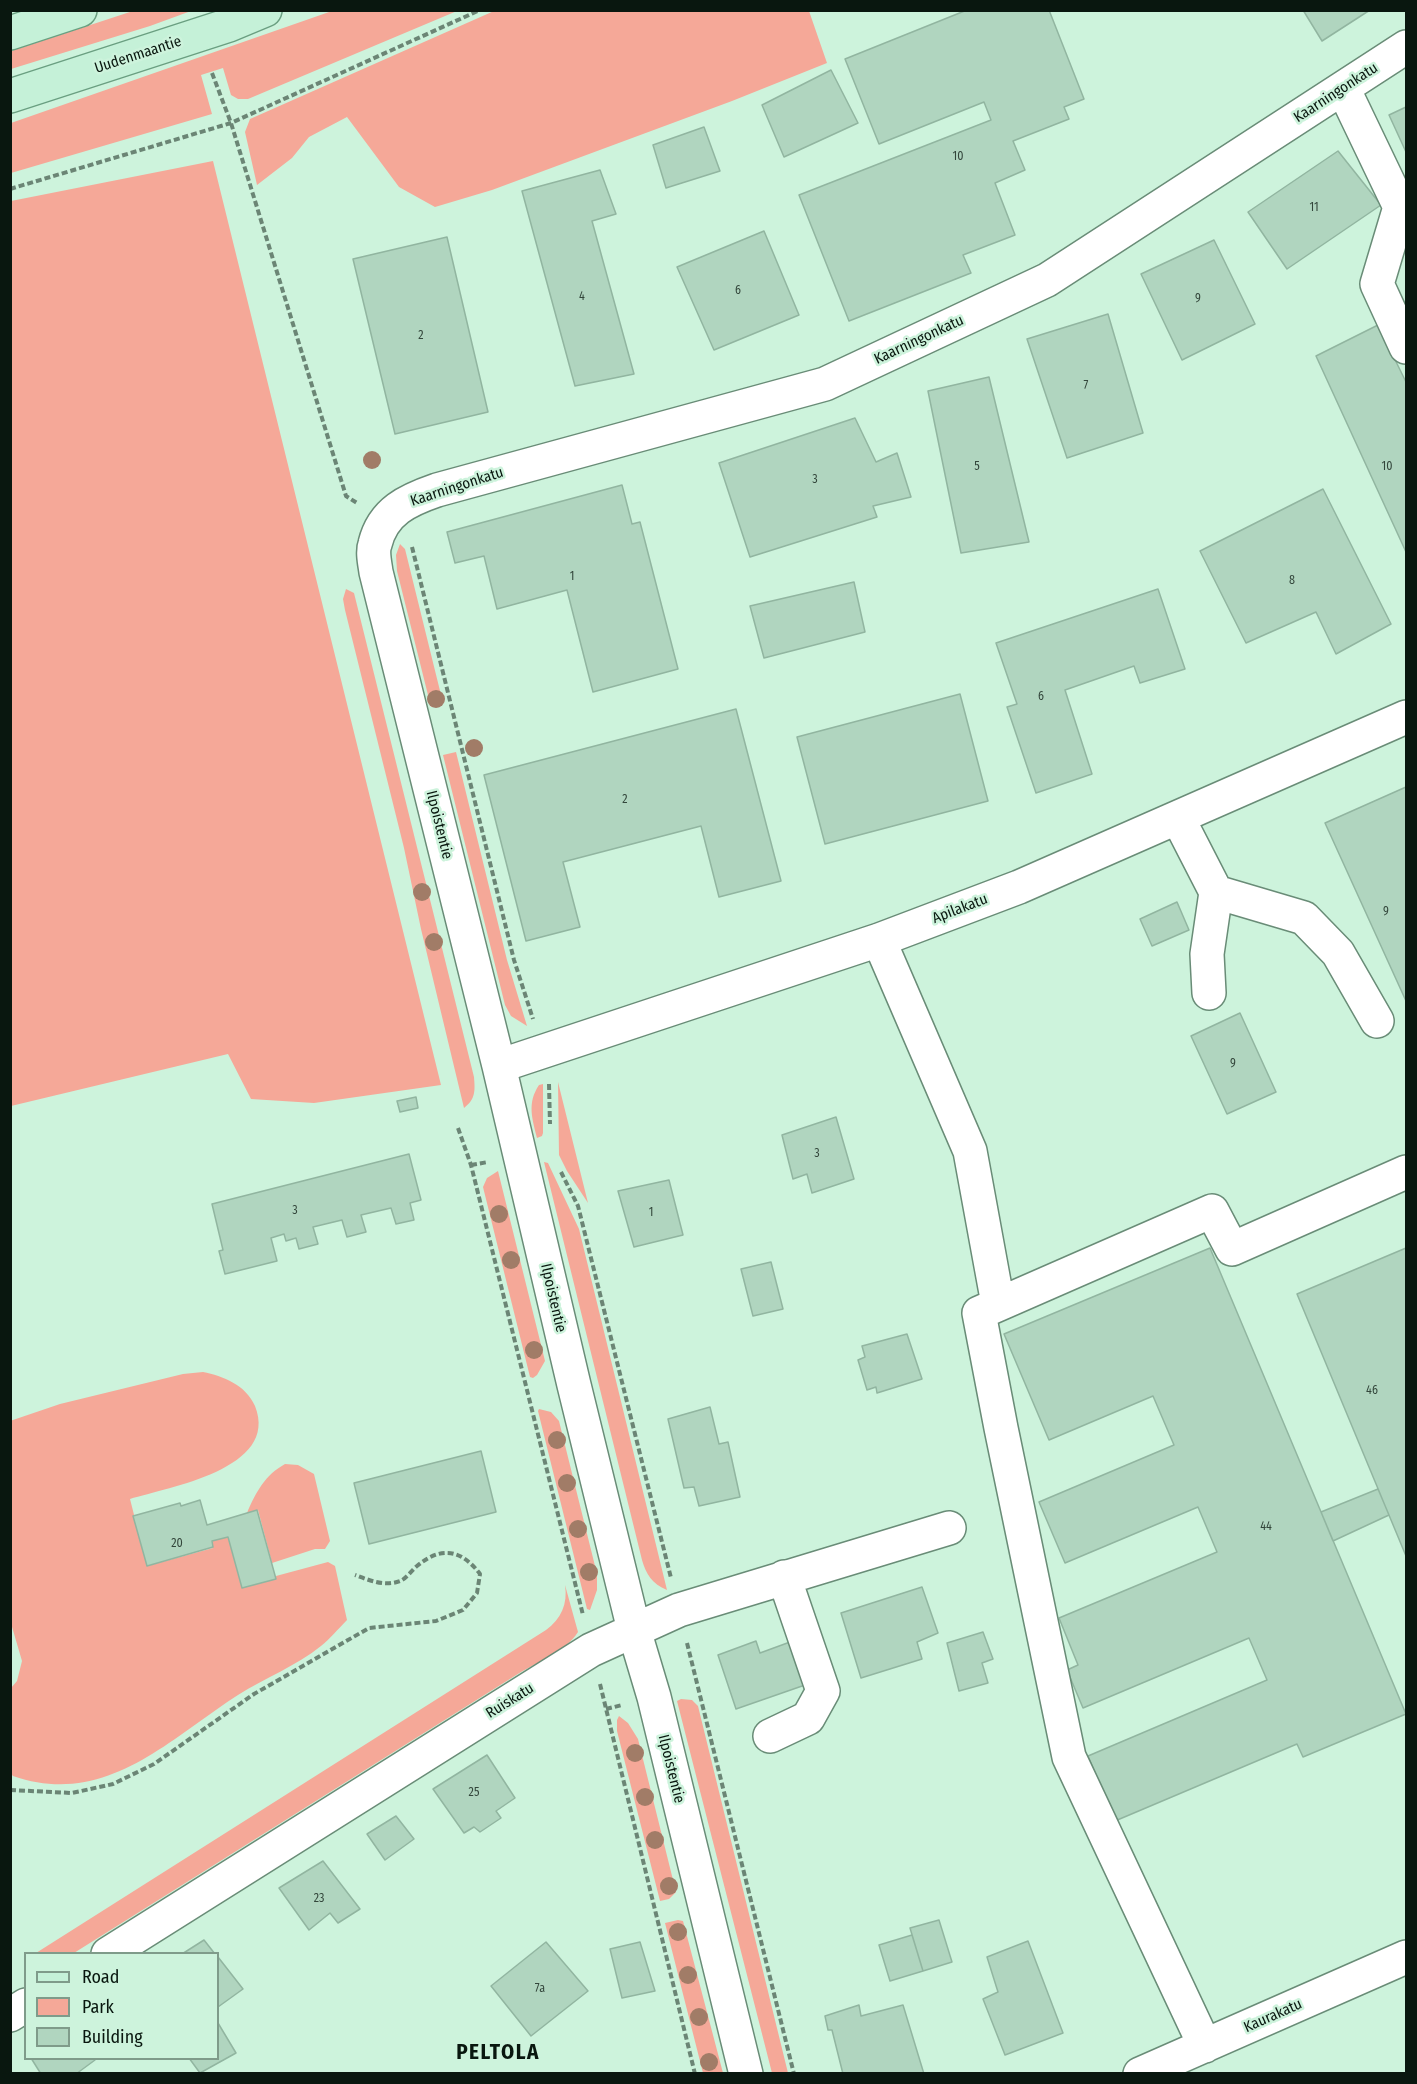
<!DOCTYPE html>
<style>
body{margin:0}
#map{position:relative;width:1417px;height:2084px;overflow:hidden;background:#cdf3dc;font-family:"Fira Sans Condensed",sans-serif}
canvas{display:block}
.frame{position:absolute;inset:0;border:12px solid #09170f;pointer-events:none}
.legend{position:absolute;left:24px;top:1952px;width:195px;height:108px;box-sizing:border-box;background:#cdf3dc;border:2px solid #7f9b8a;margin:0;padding:8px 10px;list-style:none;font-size:18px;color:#09170f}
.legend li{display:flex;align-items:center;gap:12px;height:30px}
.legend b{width:30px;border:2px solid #7f9b8a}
</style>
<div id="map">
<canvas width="1417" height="2084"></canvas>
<div class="frame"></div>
<ul class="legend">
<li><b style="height:8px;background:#c5f1d8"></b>Road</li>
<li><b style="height:16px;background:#f5a898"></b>Park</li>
<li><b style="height:16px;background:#b0d5bf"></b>Building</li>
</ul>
</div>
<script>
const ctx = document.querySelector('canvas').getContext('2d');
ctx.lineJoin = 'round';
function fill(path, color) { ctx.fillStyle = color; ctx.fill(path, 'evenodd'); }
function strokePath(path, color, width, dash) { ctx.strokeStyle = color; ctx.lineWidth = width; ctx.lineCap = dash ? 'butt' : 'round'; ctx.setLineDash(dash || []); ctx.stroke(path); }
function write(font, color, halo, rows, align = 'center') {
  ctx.font = font + ' "Fira Sans Condensed",sans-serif'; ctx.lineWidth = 5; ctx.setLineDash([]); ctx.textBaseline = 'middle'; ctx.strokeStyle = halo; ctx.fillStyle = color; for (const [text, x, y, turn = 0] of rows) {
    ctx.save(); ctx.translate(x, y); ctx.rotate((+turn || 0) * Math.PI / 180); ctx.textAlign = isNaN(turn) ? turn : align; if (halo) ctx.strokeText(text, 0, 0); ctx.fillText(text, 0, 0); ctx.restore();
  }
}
fill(new Path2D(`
 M 136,10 L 191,11 L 150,26 L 11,69 L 11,51 Z
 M 332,11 L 457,11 L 248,99 L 238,99 L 231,95 L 223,68 L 201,75 L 212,114 L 11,173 L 11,123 Z
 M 494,11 L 809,11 L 827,63 L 732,101 L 492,190 L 435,207 L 399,187 L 347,117 L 309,137 L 292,158 L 257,185 L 245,132 L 250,119 Z
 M 213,161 L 441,1085 L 314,1103 L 251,1099 L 228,1054 L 11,1106 L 11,201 Z
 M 400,544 L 405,549 L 443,703 L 431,707 L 397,571 L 396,555 Z
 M 346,589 L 354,593 L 474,1077 C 475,1090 476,1099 464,1108 L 421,929 L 404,848 L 345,610 L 343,599 Z
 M 456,752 L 507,960 L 527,1026 L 511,1016 L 505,1005 L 443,755 Z
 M 558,1082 L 588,1203 L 567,1171 L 559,1155 Z
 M 543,1084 L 543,1133 L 542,1136 L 537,1138 C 532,1118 527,1103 539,1085 Z
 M 544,1162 L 548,1163 L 579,1229 L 667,1590 C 652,1584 646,1574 642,1560 Z
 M 498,1171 L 545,1361 L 537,1375 L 533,1378 L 530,1377 L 483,1187 L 487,1178 Z
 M 203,1372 C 223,1376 246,1385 255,1406 C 280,1469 169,1487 130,1499 L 147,1566 L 213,1548 L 212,1541 L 228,1537 L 242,1588 L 276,1579 L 276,1576 L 328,1562 L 335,1566 L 347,1620 C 338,1629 330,1639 321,1646 C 296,1666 265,1678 238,1695 C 168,1740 105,1808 13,1776 L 11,1774 L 11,1688 L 17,1681 L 22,1661 L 10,1620 L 10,1421 L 60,1404 L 183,1374 Z
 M 539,1409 L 551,1412 L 559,1421 L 597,1574 L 597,1590 L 590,1610 L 587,1609 L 538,1411 Z
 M 285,1464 L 298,1465 L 314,1474 L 330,1541 L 325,1549 L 315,1549 L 272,1563 L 258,1510 L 247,1513 C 256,1492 265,1475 285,1464 Z
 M 565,1585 L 578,1632 C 566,1651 540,1661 521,1672 L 74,1953 L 36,1953 L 546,1630 C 561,1619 568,1604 565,1585 Z
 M 681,1699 L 692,1700 L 698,1706 L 788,2073 L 772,2073 L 677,1701 Z
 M 619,1716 L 628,1723 L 638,1739 L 676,1892 L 669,1899 L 660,1901 L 617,1731 L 617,1720 Z
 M 678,1920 L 683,1921 L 723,2073 L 703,2073 L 665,1923 Z`), '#f5a898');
const building = new Path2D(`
 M 967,10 L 1049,10 L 1084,99 L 1064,107 L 1069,119 L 1013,141 L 1025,170 L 995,183 L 1015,235 L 963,255 L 971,273 L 849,321 L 799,195 L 991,120 L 984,102 L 879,144 L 845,59 Z
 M 1303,10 L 1370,10 L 1322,41 Z
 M 831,70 L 858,123 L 784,157 L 762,105 Z
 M 1406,107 L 1406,152 L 1389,115 Z
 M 704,127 L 720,171 L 666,188 L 653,145 Z
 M 1338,151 L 1381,205 L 1287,269 L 1248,212 Z
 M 600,170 L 616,214 L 592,221 L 634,374 L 575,386 L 522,191 Z
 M 764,231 L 799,315 L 714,350 L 677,267 Z
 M 447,237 L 488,412 L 395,434 L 353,259 Z
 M 1214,240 L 1255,324 L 1182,360 L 1141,274 Z
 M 1108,314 L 1143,433 L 1067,458 L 1027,339 Z
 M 1378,325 L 1406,382 L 1406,552 L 1316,356 Z
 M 989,377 L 1029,542 L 961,553 L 928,391 Z
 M 855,418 L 876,462 L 897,453 L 911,497 L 873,506 L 877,517 L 750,557 L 719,463 Z
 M 622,485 L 632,524 L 640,522 L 678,669 L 593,692 L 567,590 L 497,609 L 484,556 L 455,563 L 447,532 Z
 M 1323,489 L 1391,624 L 1336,654 L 1316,612 L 1246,643 L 1200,551 Z
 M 854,582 L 865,632 L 764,658 L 750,606 Z
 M 1158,589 L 1185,669 L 1140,683 L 1134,666 L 1065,690 L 1092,774 L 1036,793 L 1007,707 L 1017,704 L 996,643 Z
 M 960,694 L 988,801 L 825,844 L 797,737 Z
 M 736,709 L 781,881 L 719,897 L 701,826 L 563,862 L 580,927 L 526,941 L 484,775 Z
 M 1406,787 L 1406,1001 L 1325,823 Z
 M 1177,902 L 1189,930 L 1152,946 L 1140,919 Z
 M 1240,1013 L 1276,1092 L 1227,1114 L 1191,1036 Z
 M 416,1097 L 418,1108 L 400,1112 L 397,1101 Z
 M 836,1117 L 854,1179 L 812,1193 L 807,1174 L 793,1179 L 782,1135 Z
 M 409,1154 L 421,1200 L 410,1203 L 414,1220 L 396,1224 L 391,1208 L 361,1215 L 366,1232 L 347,1237 L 342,1220 L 313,1227 L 318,1244 L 299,1249 L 296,1238 L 286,1241 L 284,1234 L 271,1238 L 277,1261 L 225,1274 L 219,1251 L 223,1250 L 212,1204 Z
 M 669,1180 L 683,1235 L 634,1247 L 618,1191 Z
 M 1210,1248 L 1406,1714 L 1303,1757 L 1297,1744 L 1115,1821 L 1088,1756 L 1267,1680 L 1249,1638 L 1083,1708 L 1067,1670 L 1078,1665 L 1059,1618 L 1217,1552 L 1198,1507 L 1065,1563 L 1039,1502 L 1174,1445 L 1153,1396 L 1049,1440 L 1004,1334 Z
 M 1406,1248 L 1406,1556 L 1297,1294 Z
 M 771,1262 L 783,1309 L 753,1316 L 741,1269 Z
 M 907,1334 L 922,1379 L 877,1393 L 876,1387 L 867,1390 L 858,1360 L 865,1357 L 862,1346 Z
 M 710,1407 L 719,1444 L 728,1442 L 740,1497 L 699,1506 L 694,1487 L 684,1488 L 668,1419 Z
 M 481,1451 L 496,1512 L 369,1544 L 354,1483 Z
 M 1378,1489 L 1389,1515 L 1333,1541 L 1321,1512 Z
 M 200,1500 L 207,1525 L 257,1510 L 276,1579 L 242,1588 L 228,1537 L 212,1541 L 213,1547 L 147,1566 L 133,1516 L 180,1503 L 181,1506 Z
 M 922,1587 L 938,1633 L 917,1642 L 922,1659 L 861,1678 L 841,1613 Z
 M 983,1632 L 993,1659 L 982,1663 L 988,1683 L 959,1691 L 947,1643 Z
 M 756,1641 L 760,1653 L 790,1642 L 805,1685 L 736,1709 L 718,1655 Z
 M 487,1755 L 515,1798 L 496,1811 L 501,1818 L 480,1832 L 474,1827 L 464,1833 L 433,1789 Z
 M 396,1816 L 414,1839 L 385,1860 L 367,1834 Z
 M 323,1861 L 360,1909 L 338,1923 L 330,1913 L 309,1930 L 279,1888 Z
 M 939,1920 L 952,1962 L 923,1971 L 910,1928 Z
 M 912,1935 L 923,1971 L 890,1981 L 879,1945 Z
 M 204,1940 L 215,1954 L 182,1954 Z
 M 1028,1941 L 1063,2033 L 1005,2055 L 983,1999 L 998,1992 L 987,1957 Z
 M 546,1942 L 588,1991 L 531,2036 L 491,1986 Z
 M 640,1942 L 655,1991 L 622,1998 L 610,1949 Z
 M 218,1957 L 243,1989 L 218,2007 Z
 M 859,2005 L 861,2016 L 903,2005 L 924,2074 L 843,2074 L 832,2030 L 828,2030 L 825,2016 Z
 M 218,2023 L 236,2053 L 200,2073 L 189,2058 L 218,2058 Z
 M 31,2058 L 94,2058 L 95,2060 L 76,2074 L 41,2074 Z`);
fill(building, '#b0d5bf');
strokePath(building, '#91b5a0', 1.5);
const minor = new Path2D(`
 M 1343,88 L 1400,207 L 1377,284 L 1406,347
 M 1178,818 L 1216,892 L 1304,918 L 1338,953 L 1377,1021
 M 879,940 L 970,1151 L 998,1304
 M 1209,993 L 1207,954 L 1216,892
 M 499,1066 L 879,940 L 1019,887 L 1406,717
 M 770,1736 L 808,1718 L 823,1691 L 784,1577
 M 108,1954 L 591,1650 L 679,1610 L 949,1528
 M 10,2015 L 26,2005
 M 1205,2046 L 1069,1757 L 1001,1428 L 979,1313 L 1212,1211 L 1232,1249 L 1406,1172
 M 746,2074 L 654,1697 L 634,1630 L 574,1385 L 499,1066 L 376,572 C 375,564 372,552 375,544 C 383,511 408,500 437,490 L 825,384 L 1047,280 L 1406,47
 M 1140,2074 L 1406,1957`);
const major = new Path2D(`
 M 10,33 L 80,10
 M 10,96 L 229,25 L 265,10`);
strokePath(minor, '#698c77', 36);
strokePath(major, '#6a9f81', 36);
strokePath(new Path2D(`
 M 212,73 L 231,123 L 346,496 L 357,503
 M 10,189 L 231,123 L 480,10
 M 412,547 L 514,960 L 533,1019
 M 549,1084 L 550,1124
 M 458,1128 L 471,1165 L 583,1615
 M 471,1165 L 488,1162
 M 561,1172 L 578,1206 L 671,1578
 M 687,1643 L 794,2074
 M 600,1684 L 695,2074
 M 606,1709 L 622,1705
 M 10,1790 L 72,1793 L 113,1784 L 154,1764 L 254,1694 L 369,1628 L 436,1621 L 463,1610 L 477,1593 L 480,1574 C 461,1549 441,1546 417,1566 C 412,1570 406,1579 400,1581 C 384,1587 369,1580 355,1575`), '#6b8575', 4, [6, 3]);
strokePath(minor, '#fff', 33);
strokePath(major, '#c5f1d8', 33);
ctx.fillStyle = '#a17c67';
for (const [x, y] of [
 [372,460],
 [436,699],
 [474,748],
 [422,892],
 [434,942],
 [499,1214],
 [511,1260],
 [534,1350],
 [557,1440],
 [567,1483],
 [578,1529],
 [589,1572],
 [635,1753],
 [645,1797],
 [655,1840],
 [669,1886],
 [678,1932],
 [688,1975],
 [699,2017],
 [709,2062]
]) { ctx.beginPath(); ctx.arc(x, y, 9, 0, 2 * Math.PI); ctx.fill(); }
write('12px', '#33463b', null, [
 ["10",958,157],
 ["11",1314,208],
 ["6",738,291],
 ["4",582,297],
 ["9",1198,299],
 ["2",421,336],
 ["7",1086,386],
 ["5",977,467],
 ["10",1387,467],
 ["3",815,480],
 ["1",572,577],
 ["8",1292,581],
 ["6",1041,697],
 ["2",625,800],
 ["9",1386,912],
 ["9",1233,1064],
 ["3",817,1154],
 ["3",295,1211],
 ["1",651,1213],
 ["46",1372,1391],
 ["44",1266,1527],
 ["20",177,1544],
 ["25",474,1793],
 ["23",319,1899],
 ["7a",540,1989]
]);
write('15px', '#09170f', '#cdf3dc', [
 ["Uudenmaantie",138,55,-18],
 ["Kaarningonkatu",1336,93,-33],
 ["Kaarningonkatu",919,340,-25],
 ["Kaarningonkatu",457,487,-18],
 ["Ilpoistentie",439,825,76],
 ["Apilakatu",960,909,-21],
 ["Ilpoistentie",553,1298,77],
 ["Ruiskatu",510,1701,-32],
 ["Ilpoistentie",671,1769,76],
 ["Kaurakatu",1273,2016,-24]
]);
ctx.letterSpacing = '1.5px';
write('bold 21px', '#09170f', '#cdf3dc', [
 ["PELTOLA",498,2053]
]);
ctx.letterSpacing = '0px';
</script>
